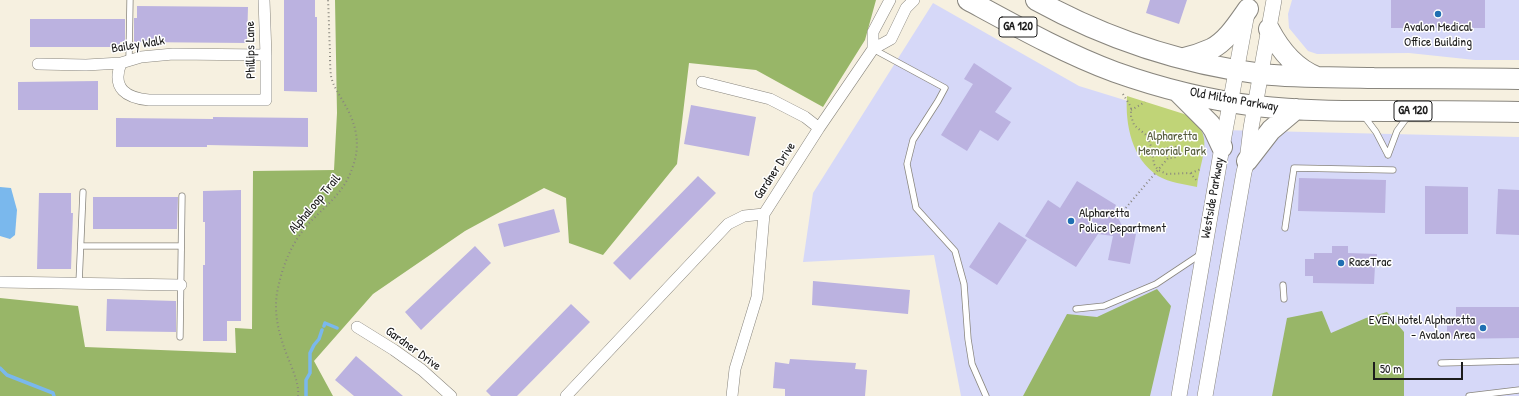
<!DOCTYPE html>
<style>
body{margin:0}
#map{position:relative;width:1519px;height:396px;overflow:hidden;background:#f6f0e0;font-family:"Patrick Hand",sans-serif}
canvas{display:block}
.scale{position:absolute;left:1373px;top:362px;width:90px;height:18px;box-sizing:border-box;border:2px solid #1c1c1c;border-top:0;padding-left:5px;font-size:12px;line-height:14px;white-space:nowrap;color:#1c1c1c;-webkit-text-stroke:3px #fff;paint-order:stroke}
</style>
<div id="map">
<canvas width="1519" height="396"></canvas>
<div class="scale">50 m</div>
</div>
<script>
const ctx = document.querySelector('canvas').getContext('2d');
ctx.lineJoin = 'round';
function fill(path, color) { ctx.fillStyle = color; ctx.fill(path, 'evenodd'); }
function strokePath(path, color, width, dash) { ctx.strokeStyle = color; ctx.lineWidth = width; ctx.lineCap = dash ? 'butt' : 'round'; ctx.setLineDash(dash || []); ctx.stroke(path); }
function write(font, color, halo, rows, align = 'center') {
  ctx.font = font + ' "Patrick Hand",sans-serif'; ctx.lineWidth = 3; ctx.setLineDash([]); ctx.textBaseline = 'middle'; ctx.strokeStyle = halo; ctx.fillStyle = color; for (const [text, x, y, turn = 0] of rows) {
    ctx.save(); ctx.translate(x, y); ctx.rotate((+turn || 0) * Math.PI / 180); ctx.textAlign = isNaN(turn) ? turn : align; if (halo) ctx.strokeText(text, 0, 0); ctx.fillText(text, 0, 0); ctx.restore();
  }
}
fill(new Path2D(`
 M 1292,0 L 1519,0 L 1519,60 L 1475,60 L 1409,53 L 1317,54 L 1308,51 L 1289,28 L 1288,14 Z
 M 933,3 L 1079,86 L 1222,130 L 1519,137 L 1519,396 L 961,396 L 934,255 L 803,262 L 813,193 Z`), '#d6d8f8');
fill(new Path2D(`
 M 1127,96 L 1184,114 C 1218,133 1200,157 1197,187 C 1184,184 1170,183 1158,176 C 1132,159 1125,125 1127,96 Z`), '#c0d477');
fill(new Path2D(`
 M 335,0 L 876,0 L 865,40 L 823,107 L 756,70 L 689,63 L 677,164 L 603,255 L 569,243 L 566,198 L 544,188 L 465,231 L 373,294 L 314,361 L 333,396 L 0,396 L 0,298 L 78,306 L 85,347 L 236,353 L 235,328 L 252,329 L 253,171 L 334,170 L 337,113 Z
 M 1157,289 L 1171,306 L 1150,396 L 1023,396 L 1067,314 L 1097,317 Z
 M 1322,311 L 1331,333 L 1366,318 L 1387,312 L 1404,332 L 1404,396 L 1272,396 L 1287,318 Z`), '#98b668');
fill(new Path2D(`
 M 0,187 L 11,188 L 17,210 L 15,235 L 10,239 L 0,236 Z`), '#7ab8ed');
strokePath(new Path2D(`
 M 324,326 L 325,323 L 337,328
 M 0,368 L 7,375 L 53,393 L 54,396
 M 306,396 L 306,380 L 310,373 L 310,353 L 314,345 L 319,339 L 322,330`), '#7ab8ed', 3.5);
fill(new Path2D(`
 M 284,0 L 315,0 L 315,17 L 317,17 L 317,92 L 284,91 Z
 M 1150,0 L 1187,0 L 1179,24 L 1146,13 Z
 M 1391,0 L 1485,0 L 1485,28 L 1391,28 Z
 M 137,6 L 248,7 L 247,43 L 134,42 L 134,18 L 137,18 Z
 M 30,19 L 125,19 L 125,42 L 120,42 L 120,47 L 30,47 Z
 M 974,63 L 1012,88 L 995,112 L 1011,122 L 998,141 L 980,130 L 967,151 L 941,135 L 973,84 L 964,79 Z
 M 98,81 L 98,110 L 18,110 L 18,82 Z
 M 691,105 L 756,117 L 749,156 L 684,144 Z
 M 213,117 L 308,118 L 308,147 L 207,145 L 207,147 L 116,147 L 116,118 L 213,119 Z
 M 698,176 L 716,193 L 630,280 L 613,263 Z
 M 1299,178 L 1386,180 L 1385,213 L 1298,211 Z
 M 1077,181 L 1116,205 L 1114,209 L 1122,226 L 1125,226 L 1126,232 L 1136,234 L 1130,264 L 1108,260 L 1113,236 L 1098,234 L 1076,267 L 1025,236 L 1048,200 L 1060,208 Z
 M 1425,186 L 1468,187 L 1468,234 L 1425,234 Z
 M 1498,189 L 1519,190 L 1519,235 L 1496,234 Z
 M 241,190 L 241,321 L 227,321 L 227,341 L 203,341 L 203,265 L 205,265 L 205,222 L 203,222 L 203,191 Z
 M 39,193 L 71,193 L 71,213 L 73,213 L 71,269 L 37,269 Z
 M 93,197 L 178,197 L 177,229 L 93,229 Z
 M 554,209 L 560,232 L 504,247 L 498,224 Z
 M 999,222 L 1027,240 L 997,285 L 969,267 Z
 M 475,246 L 491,263 L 421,330 L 405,312 Z
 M 1332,246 L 1348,246 L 1348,253 L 1377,254 L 1377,266 L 1375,266 L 1374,284 L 1313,283 L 1313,276 L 1305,276 L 1305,259 L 1314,259 L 1314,253 L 1332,253 Z
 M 813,281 L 910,290 L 908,314 L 812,305 Z
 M 107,299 L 176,301 L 176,332 L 106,331 Z
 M 571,304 L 590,322 L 517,396 L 491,396 L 486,391 Z
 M 1456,307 L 1519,307 L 1519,338 L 1447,339 L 1447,317 L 1456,317 Z
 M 356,356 L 403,396 L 354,396 L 335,380 Z
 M 790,359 L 856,363 L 855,369 L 867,370 L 865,396 L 785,396 L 785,389 L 773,388 L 775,362 L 789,364 Z`), '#bbb2e0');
const lane = new Path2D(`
 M 873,49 L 945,88 L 938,101 L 913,140 L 907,164 L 916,208 L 955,251 L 964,284 L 968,339 L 972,364 L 986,396
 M 129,60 L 130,0
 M 1364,116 L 1376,132 L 1388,155
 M 1388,155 L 1397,131 L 1408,116
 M 1285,228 L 1294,168 L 1393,170
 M 81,246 L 181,246
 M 79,283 L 83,192
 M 1283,285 L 1284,299
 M 1076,309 L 1104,306 L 1156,284 L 1201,254
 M 180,337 L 182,196
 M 1441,363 L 1519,361
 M 1469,396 L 1519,390`);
const street = new Path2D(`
 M 873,49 L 873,32 L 890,0
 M 121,63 C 111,89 127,98 149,100 L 266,100 L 266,55 L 264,0
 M 38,64 L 86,65 L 121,63 L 141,57 L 173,54 L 266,55
 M 702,82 L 770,99 L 805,117 L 819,128
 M 0,282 L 181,285
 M 357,327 L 394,350 L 422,370 L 451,396
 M 566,396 L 728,224 L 744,216 L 764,214
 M 732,396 L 735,369 L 757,297 L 764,214 L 819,128 L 873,49 L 891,39 L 906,8 L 914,0`);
const secondary = new Path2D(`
 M 1179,396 L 1222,147 L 1247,13
 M 1205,396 L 1244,172 L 1247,161 L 1251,128 L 1274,0`);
const highway = new Path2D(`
 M 968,0 C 1016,26 1064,53 1115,72 C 1160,88 1208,100 1256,106 C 1300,111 1345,111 1389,111 C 1432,111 1476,111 1519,112
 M 1036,0 C 1105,38 1183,64 1262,74 C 1299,78 1336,77 1374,78 C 1422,78 1471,78 1519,79
 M 1269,29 C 1280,50 1294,68 1317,77
 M 1184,58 C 1193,56 1202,53 1211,49 C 1227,41 1238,23 1248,9
 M 1177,91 L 1210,124 L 1214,130 L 1222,147
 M 1247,161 L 1271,130 L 1296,109`);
strokePath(lane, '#89867e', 7);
strokePath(street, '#89867e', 12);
strokePath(secondary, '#89867e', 16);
strokePath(highway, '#89867e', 22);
strokePath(new Path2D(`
 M 1123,94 L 1131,107 L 1131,116 L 1134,125 L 1146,135 L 1151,146 L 1154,164 L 1158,170 L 1167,174 L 1190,173 L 1198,182
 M 1131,110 L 1145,102
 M1166 152a6 6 0 1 1 12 0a6 6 0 1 1-12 0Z
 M 1191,173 L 1201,169
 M 1118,217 L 1169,157
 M 298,396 C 300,382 288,360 284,347 C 278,330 274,312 277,293 C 282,266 292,241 311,221 C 329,203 345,191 353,166 C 361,144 356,123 344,103 C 339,94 333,86 331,76 C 330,68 330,59 330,51 C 329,34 329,17 328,0`), '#89867e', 2, [1, 3]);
strokePath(lane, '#fff', 5.5);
strokePath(street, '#fff', 11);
strokePath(secondary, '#fff', 15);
strokePath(highway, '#fff', 20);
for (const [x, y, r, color] of [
 [1438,14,4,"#1f6fb2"],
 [1071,221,4,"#1f6fb2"],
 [1341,263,4,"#1f6fb2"],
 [1483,328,4,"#1f6fb2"]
]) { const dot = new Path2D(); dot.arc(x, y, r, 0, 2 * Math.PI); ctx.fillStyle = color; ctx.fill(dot); strokePath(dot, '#fff', 1.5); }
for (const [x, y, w] of [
 [1018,27,38],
 [1413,111,38]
]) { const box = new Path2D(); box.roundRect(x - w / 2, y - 10, w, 20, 3); ctx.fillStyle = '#fff'; ctx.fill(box); strokePath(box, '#1c1c1c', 1); }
write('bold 12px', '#1c1c1c', null, [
 ["GA 120",1018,27],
 ["GA 120",1413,111]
]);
write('13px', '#1c1c1c', '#fff', [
 ["Avalon Medical",1438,28,"center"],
 ["Office Building",1438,43,"center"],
 ["Alpharetta",1079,214],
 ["Police Department",1079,229],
 ["RaceTrac",1349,263],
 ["EVEN Hotel Alpharetta",1475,321,"right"],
 ["- Avalon Area",1475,336,"right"]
], 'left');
write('13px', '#1c1c1c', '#fff', [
 ["Bailey Walk",138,45,-9],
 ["Phillips Lane",251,50,-91],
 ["Old Milton Parkway",1234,100,10],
 ["Gardner Drive",775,171,-57],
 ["Westside Parkway",1213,198,-80],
 ["AlphaLoop Trail",315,204,-50],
 ["Gardner Drive",413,349,36]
]);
write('13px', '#555c3c', '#fff', [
 ["Alpharetta",1172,137],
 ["Memorial Park",1172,152]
]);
</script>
